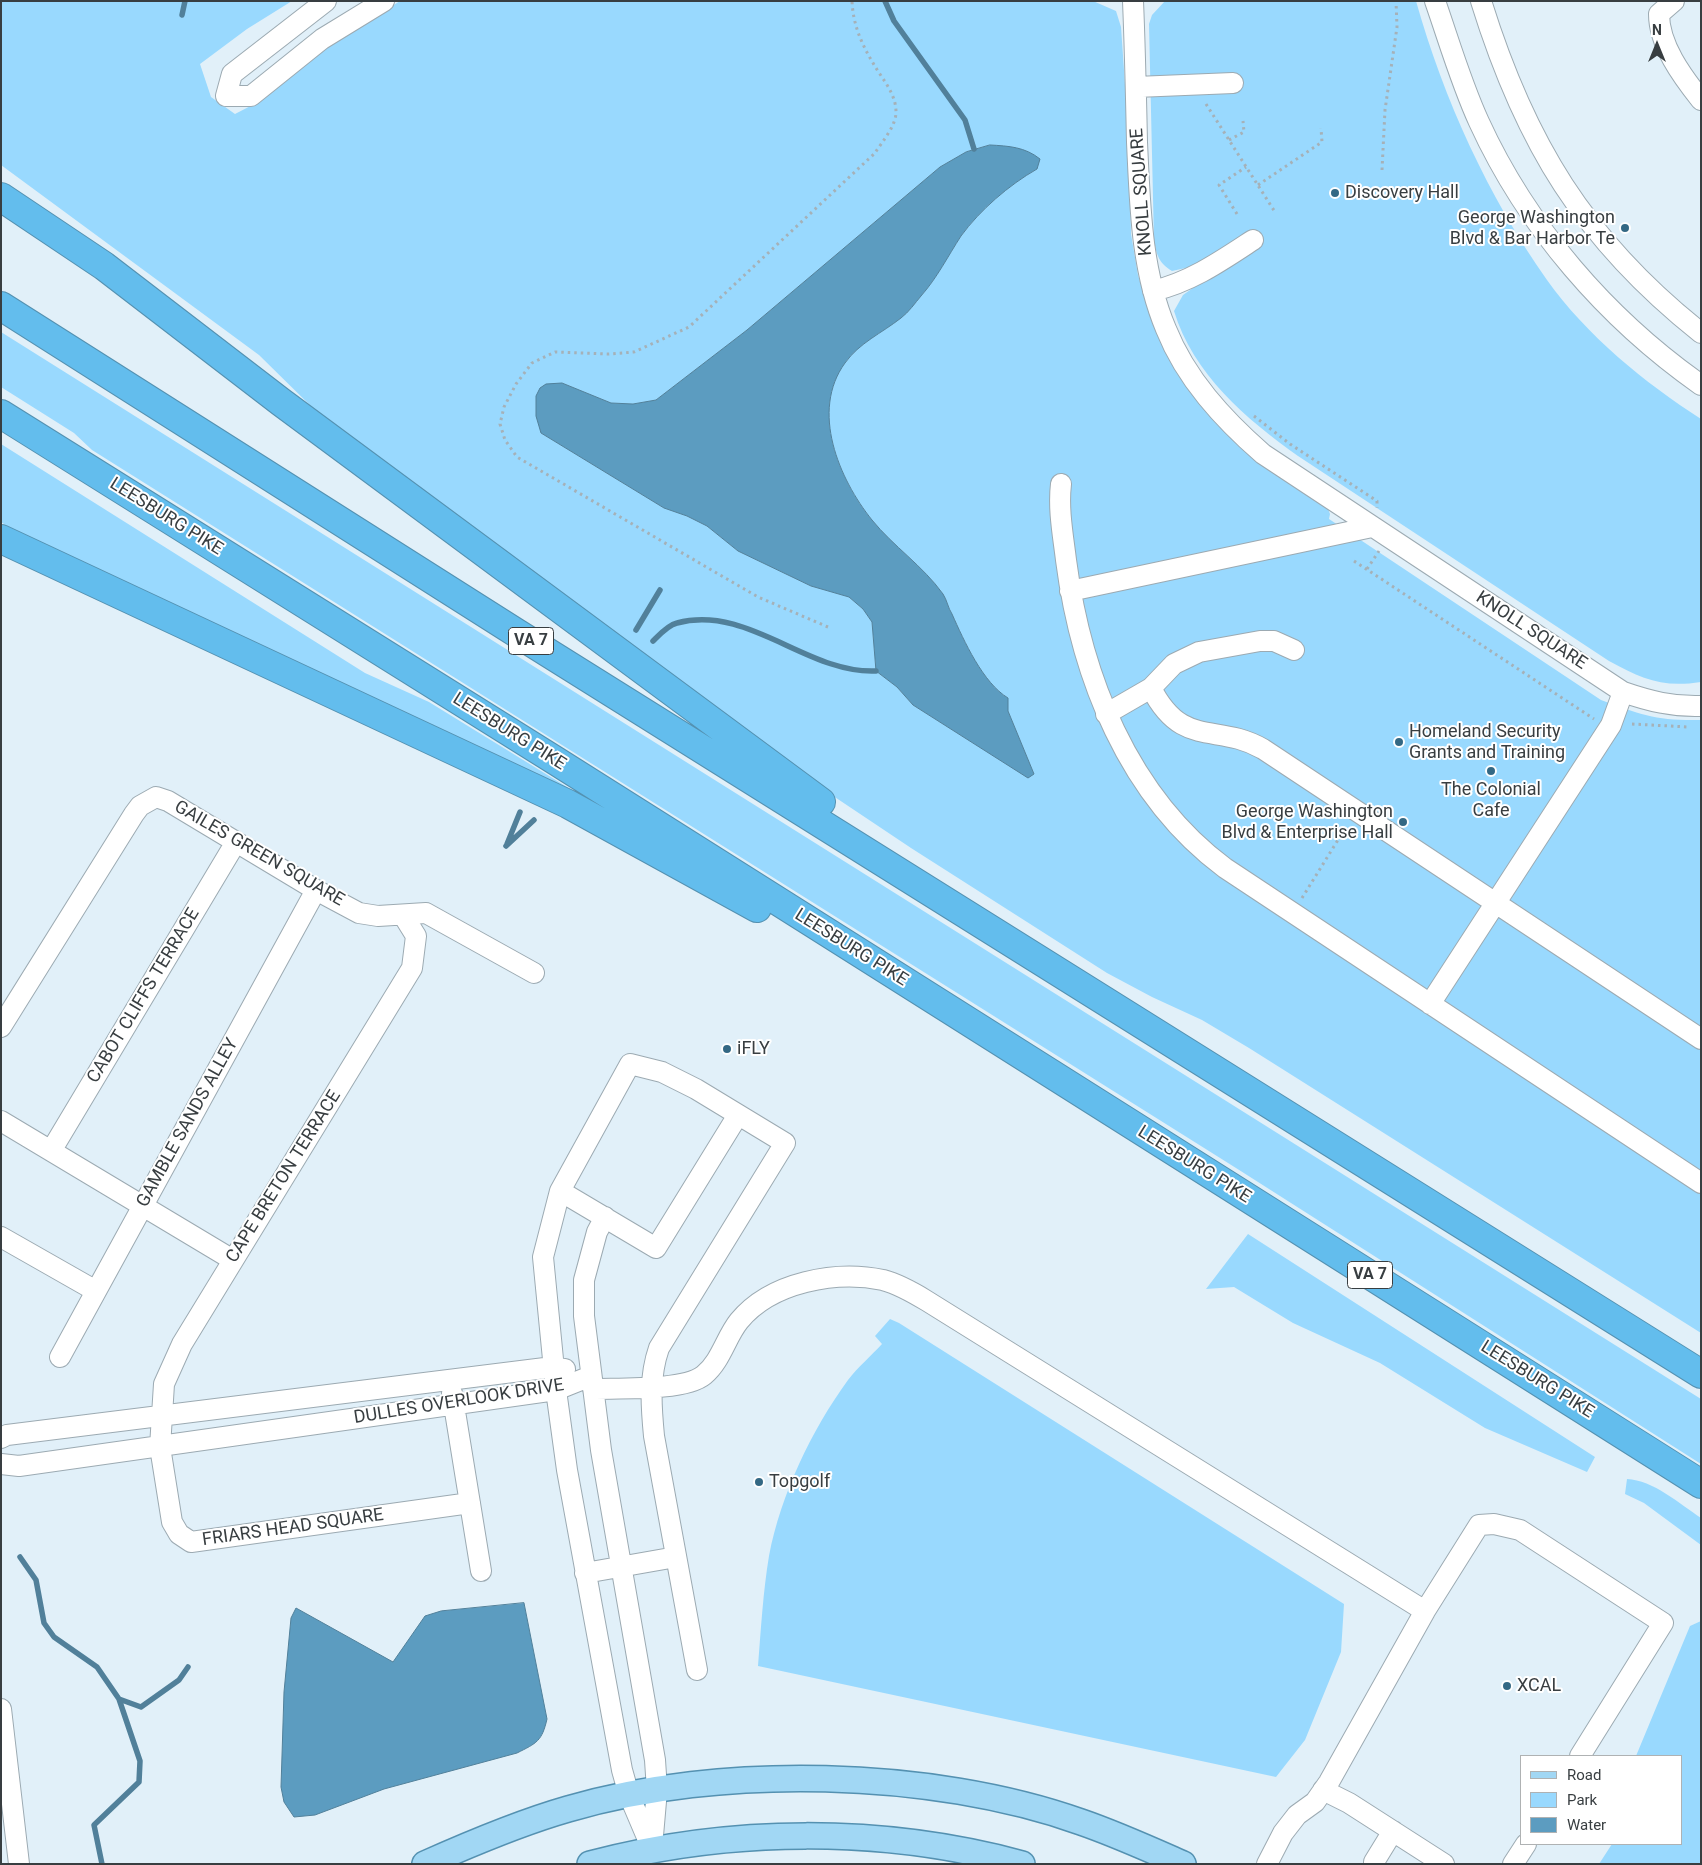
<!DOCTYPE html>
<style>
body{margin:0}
#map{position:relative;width:1702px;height:1865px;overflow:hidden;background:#e1f0f9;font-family:Roboto,sans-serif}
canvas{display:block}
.frame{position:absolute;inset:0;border:2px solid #383e41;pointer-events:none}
.legend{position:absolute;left:1520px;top:1755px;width:162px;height:90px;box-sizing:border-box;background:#fff;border:1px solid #afb2b3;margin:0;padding:6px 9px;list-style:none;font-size:15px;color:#383e41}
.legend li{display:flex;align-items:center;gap:10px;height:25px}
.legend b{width:25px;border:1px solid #afb2b3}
.north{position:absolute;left:1632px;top:20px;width:50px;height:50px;-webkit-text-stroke:4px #fff;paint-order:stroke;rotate:0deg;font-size:14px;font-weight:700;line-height:20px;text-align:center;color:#383e41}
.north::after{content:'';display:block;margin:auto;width:18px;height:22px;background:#383e41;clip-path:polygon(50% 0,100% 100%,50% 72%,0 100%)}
</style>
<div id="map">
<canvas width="1702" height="1865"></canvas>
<div class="frame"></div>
<ul class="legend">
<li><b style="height:6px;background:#a1d7f4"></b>Road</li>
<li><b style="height:14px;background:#99d9fe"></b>Park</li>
<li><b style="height:14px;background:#5c9cc0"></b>Water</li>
</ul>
<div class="north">N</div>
</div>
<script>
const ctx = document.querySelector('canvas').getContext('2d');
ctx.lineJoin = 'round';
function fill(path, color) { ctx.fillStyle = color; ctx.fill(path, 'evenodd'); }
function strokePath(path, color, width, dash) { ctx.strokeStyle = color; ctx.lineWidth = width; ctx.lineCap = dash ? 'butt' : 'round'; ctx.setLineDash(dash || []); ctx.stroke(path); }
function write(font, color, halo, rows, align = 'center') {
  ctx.font = font + ' Roboto,sans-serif'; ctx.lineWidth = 4; ctx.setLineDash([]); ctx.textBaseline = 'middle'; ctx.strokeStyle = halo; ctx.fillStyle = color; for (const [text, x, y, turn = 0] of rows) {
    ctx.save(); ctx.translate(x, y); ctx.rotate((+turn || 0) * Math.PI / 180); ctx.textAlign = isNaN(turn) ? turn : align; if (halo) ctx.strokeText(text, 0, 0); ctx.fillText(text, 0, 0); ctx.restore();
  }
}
fill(new Path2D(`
 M 1,1 L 292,1 L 247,29 L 200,64 L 211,97 L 235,114 L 264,99 L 320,52 L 400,1 L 1093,1 L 1116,11 L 1121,27 L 1129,142 L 1131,234 L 1138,275 L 1150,313 L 1169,352 L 1325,501 L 1330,514 L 1329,519 L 1601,700 C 1641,715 1658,721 1701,720 L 1701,1333 L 1249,1048 L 1202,1020 L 1152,997 L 1107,973 L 911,848 L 742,735 L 323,418 L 259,355 L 1,165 ZM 990,145 L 1037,169 C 1009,185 980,210 961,236 C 948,256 937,278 921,296 C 915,303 909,312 901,318 C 882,333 859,343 845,363 C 810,411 839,479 872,520 C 893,546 923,566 943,594 C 947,600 948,608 952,614 C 964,641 983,683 1008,698 L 1008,711 L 1034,774 L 1027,777 L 913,705 L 897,687 L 876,671 L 872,622 L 863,609 L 849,597 L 811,586 L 738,551 L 707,526 L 687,516 L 664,508 L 541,433 L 562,383 L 611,403 L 633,404 L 656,400 L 747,330 L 940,167 L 966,152 Z
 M 1165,1 L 1416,1 C 1444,100 1488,196 1547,280 C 1586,335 1645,383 1701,419 L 1701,682 C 1662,688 1642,679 1609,661 L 1298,456 C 1246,419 1193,374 1174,311 L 1183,295 L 1200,283 L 1190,267 L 1172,271 C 1159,263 1157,256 1154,241 L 1149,24 L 1152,15 Z
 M 1,332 L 1701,1399 L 1701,1464 L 1236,1168 L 92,450 L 74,433 L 1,387 Z
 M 1,444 L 365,673 L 429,702 L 593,803 L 13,530 L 1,522 Z
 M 1248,1234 L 1595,1457 L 1587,1472 L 1485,1428 L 1380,1363 L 1293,1323 L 1234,1287 L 1206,1289 Z
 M 890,1319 L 899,1323 L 1344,1604 L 1341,1652 L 1305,1740 L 1276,1777 L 758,1666 C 761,1629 763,1592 769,1556 C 781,1494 811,1431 848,1380 C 858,1367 871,1356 882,1344 L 875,1336 Z
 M 1627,1479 C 1653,1480 1680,1504 1701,1518 L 1701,1545 L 1644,1503 L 1625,1494 Z
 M 1701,1621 L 1701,1864 L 1599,1864 L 1612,1844 L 1681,1844 L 1681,1756 L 1636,1756 L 1690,1626 Z`), '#99d9fe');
const water = new Path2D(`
 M 990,145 C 1009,146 1025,147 1040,159 L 1037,169 C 1009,185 980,210 961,236 C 948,256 937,278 921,296 C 915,303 909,312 901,318 C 882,333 859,343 845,363 C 810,411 839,479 872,520 C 893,546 923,566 943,594 C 947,600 948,608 952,614 C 964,641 983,683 1008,698 L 1008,711 L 1034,774 L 1028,778 L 913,705 L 897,687 L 876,671 L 872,622 L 863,609 L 849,597 L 811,586 L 738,551 L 707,526 L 687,516 L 664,508 L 541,433 L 536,416 L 536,396 L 540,388 L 546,384 L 562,383 L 611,403 L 633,404 L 656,400 L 747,330 L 940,167 L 966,152 Z
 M 524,1603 L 547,1719 C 542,1741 537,1743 517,1753 L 384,1789 L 315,1815 L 294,1817 L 284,1802 L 281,1787 L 284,1692 L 291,1618 L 296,1608 L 393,1662 L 425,1616 L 441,1611 Z`);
fill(water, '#5c9cc0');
strokePath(water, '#51809a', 1);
strokePath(new Path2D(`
 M 885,1 L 894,21 L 965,120 L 974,149
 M 182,15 L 185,1
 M 636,630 L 660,590
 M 653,641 C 659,635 668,625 677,623 C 748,604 807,674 876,671
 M 507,844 L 520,812
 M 506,846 L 534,820
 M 20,1557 L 36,1580 L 44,1623 L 54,1637 L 97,1667 L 119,1699 L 140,1761 L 139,1782 L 94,1825 L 102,1864
 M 119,1699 L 141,1707 L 179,1680 L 188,1667`), '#51809a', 5.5);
const minor = new Path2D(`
 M 326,1 L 232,74 L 226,96 L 251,96 L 322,39 L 384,1
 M 1133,1 C 1135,48 1136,95 1137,142 C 1140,205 1141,270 1166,329 C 1186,379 1223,419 1263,454 L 1623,692 C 1649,701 1673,707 1701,706
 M 1435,1 C 1449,41 1461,83 1479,122 C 1527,227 1607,319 1701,385
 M 1481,1 C 1525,143 1584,240 1701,333
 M 1674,1 L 1659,14 C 1659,45 1682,76 1701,100
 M 1136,87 L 1233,83
 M 1153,291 C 1191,282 1221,261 1253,240
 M 1061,484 C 1058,509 1063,535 1066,560 C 1081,676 1128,796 1225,868 L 1701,1183
 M 1070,591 L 1372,527
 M 1151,688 C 1183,750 1216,722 1263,749 L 1701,1039
 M 1106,714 L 1151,688 L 1174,664 L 1199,652 L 1260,641 L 1274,641 L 1294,650
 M 403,915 L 416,936 L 412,968 L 182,1344 L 164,1384 L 160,1447 L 172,1522 L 179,1534 L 191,1542 L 470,1503
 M 1430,1004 L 1611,725 L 1623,692
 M 1,1027 L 134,814 L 140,806 L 156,797 L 168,801 L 316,890 L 359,913 L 378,916 L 426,913 L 534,973
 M 1,1121 L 233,1260
 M 51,1151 L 236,842
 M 560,1191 L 656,1248 L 738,1115
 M 605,1217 L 597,1232 L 584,1280 L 584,1316 L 601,1450 L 655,1760 L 657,1790 L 652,1847
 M 1,1237 L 96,1291
 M 60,1357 L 316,890
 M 593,1389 C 619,1388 685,1391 704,1375 C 721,1361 726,1337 739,1321 C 771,1282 836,1270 883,1280 C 898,1284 914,1293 927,1301 L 1425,1611
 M 452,1393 L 481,1571
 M 1,1438 L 7,1435 L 553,1367 L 565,1369
 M 1,1464 L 19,1466 L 556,1390 L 591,1376
 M 585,1573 L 676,1557
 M 1,1709 L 19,1864
 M 1323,1790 L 1349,1803 L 1444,1864
 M 652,1849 L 629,1795 L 622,1770 L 567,1470 L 556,1390 L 543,1257 L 560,1191 L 630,1064 L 662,1072 L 696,1089 L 785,1143 L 659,1348 C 649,1377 651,1405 654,1436 L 697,1670
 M 1374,1862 L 1393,1831
 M 1267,1864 L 1283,1833 L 1297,1815 L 1315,1802 L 1329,1782 L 1425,1611 L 1479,1525 L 1494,1524 L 1520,1530 L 1663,1623 L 1580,1756
 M 1513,1864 L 1526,1844`);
const major = new Path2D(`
 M 425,1864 C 472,1843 519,1823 568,1809 C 720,1764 932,1769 1081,1822 C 1116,1834 1149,1849 1183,1864
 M 590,1864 C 729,1827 882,1826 1022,1864`);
const highway = new Path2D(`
 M 1,197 L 104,266 L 281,402 L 821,802
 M 1,306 L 515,632 L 1701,1374
 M 1,414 L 556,761 L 1701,1484
 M 1,539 L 568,804 L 757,908`);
strokePath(minor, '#9caab2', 22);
strokePath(major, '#5491b1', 28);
strokePath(highway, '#5491b1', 30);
strokePath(new Path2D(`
 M 1206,104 L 1275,212
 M 1229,140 L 1244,132 L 1243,121
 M 1382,170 L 1385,110 L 1397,27 L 1396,1
 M 1258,185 L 1322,142 L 1321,128
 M 1237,214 L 1219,185 L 1246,167
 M 1254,416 L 1290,444 L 1377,501 L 1377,508
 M 1354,561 L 1594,719
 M 1367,569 L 1379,551
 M 828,627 L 758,597 L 517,457 L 505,440 L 500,424 L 504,407 L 516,384 L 532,363 L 555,352 L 609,354 L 634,352 L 689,327 L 875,153 C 882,142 896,126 896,112 C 896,93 882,79 873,63 C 861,43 853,24 852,1
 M 1632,724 L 1688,727
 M 1302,898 L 1346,827`), '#a5b1b8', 3, [2.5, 4]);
strokePath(minor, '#fff', 20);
strokePath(major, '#a1d7f4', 25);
strokePath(highway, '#63bded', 28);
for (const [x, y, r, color] of [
 [1335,193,5,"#336884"],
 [1625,228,5,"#336884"],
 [1399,742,5,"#336884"],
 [1491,771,5,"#336884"],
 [1403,822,5,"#336884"],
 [727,1049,5,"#336884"],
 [759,1482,5,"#336884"],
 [1507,1686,5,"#336884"]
]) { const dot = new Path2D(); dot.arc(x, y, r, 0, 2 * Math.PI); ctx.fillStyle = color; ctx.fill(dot); strokePath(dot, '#fff', 2); }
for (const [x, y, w] of [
 [531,641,45],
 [1370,1275,45]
]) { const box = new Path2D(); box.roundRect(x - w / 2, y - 13.5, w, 27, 4); ctx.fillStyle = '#fff'; ctx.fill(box); strokePath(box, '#383e41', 1); }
write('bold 16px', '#383e41', null, [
 ["VA 7",531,641],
 ["VA 7",1370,1275]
]);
write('18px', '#383e41', '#fff', [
 ["KNOLL SQUARE",1142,192,-94],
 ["LEESBURG PIKE",166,517,32],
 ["KNOLL SQUARE",1531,631,33],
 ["LEESBURG PIKE",509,732,32],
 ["GAILES GREEN SQUARE",259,854,30],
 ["LEESBURG PIKE",851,948,32],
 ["CABOT CLIFFS TERRACE",144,996,-59],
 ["GAMBLE SANDS ALLEY",188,1123,-61],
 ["LEESBURG PIKE",1194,1165,32],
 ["CAPE BRETON TERRACE",284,1177,-58],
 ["LEESBURG PIKE",1537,1380,32],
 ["DULLES OVERLOOK DRIVE",459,1402,-9],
 ["FRIARS HEAD SQUARE",293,1528,-8]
]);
write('18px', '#383e41', '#fff', [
 ["Discovery Hall",1345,193],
 ["George Washington",1615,218,"right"],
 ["Blvd & Bar Harbor Te",1615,239,"right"],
 ["Homeland Security",1409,732],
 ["Grants and Training",1409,753],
 ["The Colonial",1491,790,"center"],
 ["Cafe",1491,811,"center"],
 ["George Washington",1393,812,"right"],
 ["Blvd & Enterprise Hall",1393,833,"right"],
 ["iFLY",737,1049],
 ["Topgolf",769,1482],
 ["XCAL",1517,1686]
], 'left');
</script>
